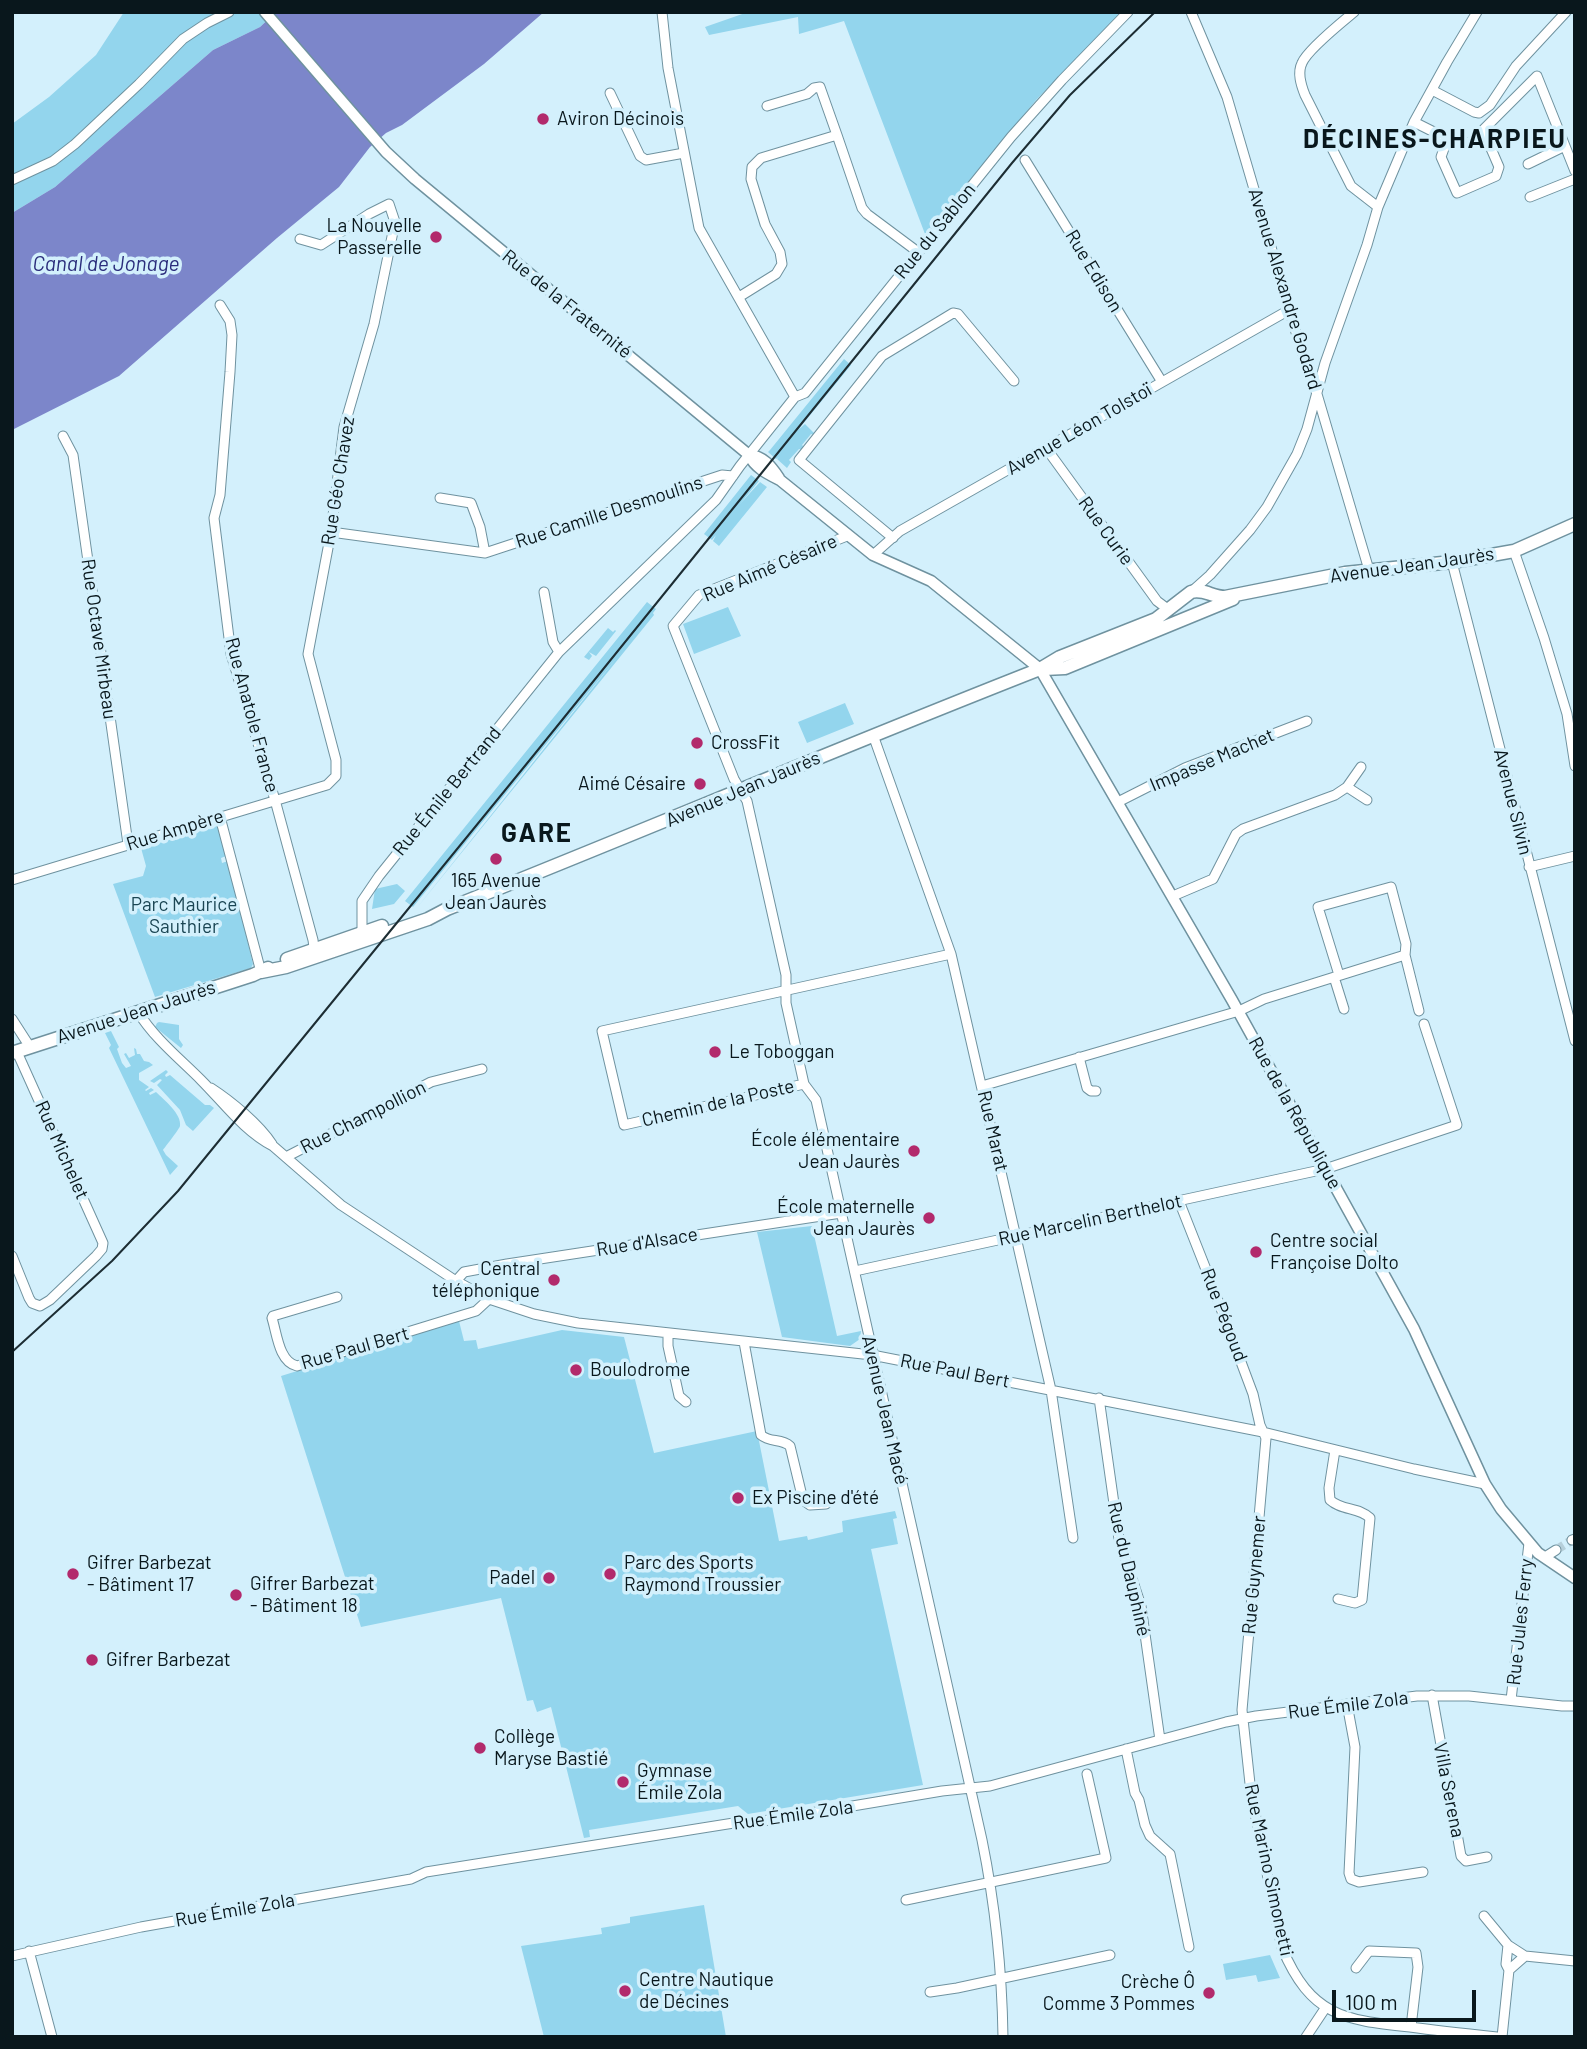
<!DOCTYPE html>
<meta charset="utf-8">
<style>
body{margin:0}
#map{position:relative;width:1587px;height:2049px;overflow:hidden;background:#d3f0fc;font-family:Barlow,sans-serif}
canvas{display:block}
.frame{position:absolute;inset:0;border:14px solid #09171c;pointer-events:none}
.scale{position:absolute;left:1332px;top:1990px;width:144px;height:32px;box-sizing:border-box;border:4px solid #09171c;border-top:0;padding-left:9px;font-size:21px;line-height:24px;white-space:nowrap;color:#09171c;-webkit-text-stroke:5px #d3f0fc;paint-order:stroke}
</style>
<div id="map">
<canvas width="1587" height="2049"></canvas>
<div class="frame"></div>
<div class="scale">100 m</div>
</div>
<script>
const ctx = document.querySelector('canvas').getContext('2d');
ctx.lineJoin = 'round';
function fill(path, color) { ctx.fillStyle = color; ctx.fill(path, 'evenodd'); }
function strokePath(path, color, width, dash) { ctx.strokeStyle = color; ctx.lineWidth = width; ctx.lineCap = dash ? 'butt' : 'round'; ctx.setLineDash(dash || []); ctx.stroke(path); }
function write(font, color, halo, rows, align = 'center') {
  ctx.font = font + ' Barlow,sans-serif'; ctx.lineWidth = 7; ctx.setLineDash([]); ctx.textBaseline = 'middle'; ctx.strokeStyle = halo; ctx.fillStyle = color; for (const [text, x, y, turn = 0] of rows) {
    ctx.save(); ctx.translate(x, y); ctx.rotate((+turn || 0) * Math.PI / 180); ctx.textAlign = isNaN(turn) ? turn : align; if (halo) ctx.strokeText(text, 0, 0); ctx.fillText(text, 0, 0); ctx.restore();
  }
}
fill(new Path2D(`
 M 124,12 L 276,12 L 260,27 L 213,50 L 55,187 L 12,213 L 12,124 L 49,97 L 96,55 Z
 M 748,12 L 1121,12 L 1037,99 L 925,234 L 844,21 L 799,34 L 798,17 L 709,35 L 705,27 Z
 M 844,359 L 851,365 L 798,430 L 805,424 L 815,434 L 814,435 L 811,434 L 802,445 L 804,447 L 802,450 L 799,449 L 789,460 L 791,462 L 787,468 L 777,459 L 779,457 L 776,459 L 768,452 L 770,450 Z
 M 751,475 L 759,481 L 739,505 L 760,482 L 767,487 L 719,546 L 713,541 L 716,535 L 712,540 L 704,534 Z
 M 647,602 L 656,609 L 653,613 L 654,615 L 416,909 L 619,655 L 413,907 L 405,901 Z
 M 728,607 L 741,636 L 694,654 L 683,624 Z
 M 608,628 L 613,632 L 615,630 L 616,631 L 596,656 L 589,652 L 592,656 L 589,660 L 584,657 Z
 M 845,703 L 854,724 L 807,743 L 798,722 Z
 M 218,826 L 226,856 L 221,858 L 222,863 L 228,861 L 253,964 L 251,968 L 155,997 L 113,884 L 143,876 L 146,866 L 141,848 Z
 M 397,884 L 405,891 L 394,904 L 372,909 L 375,889 Z
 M 159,1022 L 179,1025 L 179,1039 L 183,1045 L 181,1048 L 155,1027 L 157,1023 Z
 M 111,1031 L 119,1047 L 117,1049 L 122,1063 L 126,1068 L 131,1066 L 124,1054 L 126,1053 L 129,1058 L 135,1055 L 134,1048 L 136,1049 L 137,1054 L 140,1054 L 144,1061 L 149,1062 L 153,1065 L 139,1073 L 139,1080 L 149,1087 L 145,1090 L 146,1091 L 151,1088 L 154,1090 L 149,1093 L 150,1095 L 156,1092 C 164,1100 182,1114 180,1126 C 180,1128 166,1146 163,1150 L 166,1155 L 178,1166 L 170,1175 L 109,1048 L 111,1045 L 105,1033 Z
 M 166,1070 L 168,1072 L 165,1075 L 166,1077 L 170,1075 L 205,1105 L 210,1105 L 214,1108 L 193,1131 L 186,1125 L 180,1110 L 157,1085 L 162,1080 L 160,1079 L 154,1083 L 150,1081 Z
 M 812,1226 L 837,1336 L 861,1331 L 860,1339 L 850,1346 L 782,1337 L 757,1232 Z
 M 459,1321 L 464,1341 L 476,1340 L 478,1349 L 562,1330 L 624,1337 L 654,1453 L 757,1431 L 779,1541 L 807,1536 L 808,1540 L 843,1532 L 842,1521 L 895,1511 L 897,1518 L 893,1519 L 898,1544 L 871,1549 L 923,1785 L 748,1814 L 738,1806 L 589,1830 L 590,1837 L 584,1838 L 551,1707 L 537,1712 L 533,1700 L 527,1701 L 501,1598 L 361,1627 L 281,1376 Z
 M 704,1905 L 726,2037 L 544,2037 L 521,1946 L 602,1934 L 601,1928 L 630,1923 L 630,1917 Z
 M 1270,1955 L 1280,1978 L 1258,1982 L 1256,1975 L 1226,1980 L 1223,1964 Z`), '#93d5ed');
fill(new Path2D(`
 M 276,12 L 544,12 L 484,64 L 402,125 L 386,133 L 370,147 L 339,187 L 277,238 L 119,376 L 12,430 L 12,213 L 55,187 L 213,50 L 260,27 Z`), '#7c86ca');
strokePath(new Path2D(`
 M 1556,1550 L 1572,1540`), '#b5cfda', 9, [9, 4.5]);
const minor = new Path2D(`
 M 662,12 L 668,68 L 699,228 L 795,397
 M 1191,12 L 1227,97 L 1305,363 L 1317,394 L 1369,570
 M 1354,12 C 1342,22 1307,50 1302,63 C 1297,73 1301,85 1305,95 L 1351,186 L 1378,207
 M 1432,90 L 1474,112 L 1479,113 L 1490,105 L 1516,66 L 1566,12
 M 610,93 L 640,156 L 646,160 L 684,153
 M 767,106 L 807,94 L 814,88 L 820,87 L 837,135
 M 1414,122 L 1458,144 L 1471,142 L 1537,76 L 1575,171
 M 1447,140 L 1441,157 L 1457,193 L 1496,176 L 1499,167 L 1483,130
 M 1025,160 L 1162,382
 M 1528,164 L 1565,146
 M 12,180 L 53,161 L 75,144 L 139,84 L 183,39 L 207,23 L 229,12
 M 1530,197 L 1575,179
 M 739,297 L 776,274 L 782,264 L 780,252 L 765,224 L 751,179 L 752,167 L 761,158 L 837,135 L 862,208 L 867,214 L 918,252
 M 220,305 L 230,321 L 232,335 L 230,372 L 220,495 L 214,518 L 231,654 L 275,800 L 313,940 L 315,955
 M 63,436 L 73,455 L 128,844
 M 1046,448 L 1157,601 L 1169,610
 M 440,498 L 471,503 L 480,527 L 485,553
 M 331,532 L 485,553 L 722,475 L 733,476
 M 847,536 L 699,595 L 673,626 L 734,779 L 747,801 L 786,975 L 786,1003 L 804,1084 L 816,1100 L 982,1840 C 995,1904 1002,1971 1003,2037
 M 893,538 L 799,460 L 882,356 L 953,313 L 958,314 L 1014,381
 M 1514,551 L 1544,638 L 1567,714 L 1575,766
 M 873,555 L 900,531 L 1289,310
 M 1452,562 L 1575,1041
 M 544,592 L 553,642 L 559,652
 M 1191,592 L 1210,575 L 1250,530 L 1267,507 L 1297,454 L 1307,429 L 1325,363 L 1367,245 L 1378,207 L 1414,122 L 1447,62 L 1477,12
 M 873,735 L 951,954 L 1051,1390 L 1073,1538
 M 1347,787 L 1367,800
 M 1118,802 L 1185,768 L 1307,721
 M 220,817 L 261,972
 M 1529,867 L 1575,856
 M 12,880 L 327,785 L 336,776 L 336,760 L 308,654 L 331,532 L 344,427 L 374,324 L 395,222 L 389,204 L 369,214 L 321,245 L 300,239
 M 1173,896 L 1213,879 L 1236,834 L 1243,829 L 1335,795 L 1347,787 L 1361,767
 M 362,937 L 362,901 L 379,876 L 559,652 L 716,500 L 740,466 L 795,397 L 805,393 L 1011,137 L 1062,80 L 1128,12
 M 1405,955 L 1419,1011
 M 1334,977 L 1344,1009
 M 138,1012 C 155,1039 179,1058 201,1080 C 224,1103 244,1131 273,1146 L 341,1205 L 456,1281 L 489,1299 L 534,1314 L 578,1323 L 872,1355 L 1263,1432 L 1414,1469 L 1485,1484
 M 12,1019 L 30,1047
 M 1079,1057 L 1087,1088 L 1091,1091 L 1096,1091
 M 804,1084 L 624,1125 L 602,1031 L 951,954
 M 982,1086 L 1239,1011 L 1264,999 L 1405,955 L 1406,944 L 1391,887 L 1318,907 L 1339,975
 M 211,1088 C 231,1101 259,1124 272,1144
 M 286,1157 L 431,1082 L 482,1069
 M 1179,1201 L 1211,1282 L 1253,1394 L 1260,1425 L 1266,1438 L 1242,1710 L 1251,1793 L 1282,1948 C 1311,2016 1343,2020 1410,2027 C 1439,2031 1468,2034 1497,2037
 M 12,1256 L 29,1298 L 32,1303 L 40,1306 L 50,1300 L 96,1256 L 102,1249 L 103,1243 L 17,1052
 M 855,1271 L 1325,1169 L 1457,1125 L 1424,1024
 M 456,1281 L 464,1272 L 507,1264 L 841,1213
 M 337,1297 L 273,1316 L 272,1318 C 277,1334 279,1362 297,1366 L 476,1311 L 489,1299
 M 668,1333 L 668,1346 L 679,1396 L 686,1402
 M 744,1342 L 761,1435 C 770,1443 781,1438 790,1446 L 803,1500 L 810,1505 L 826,1504
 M 1099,1398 L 1119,1539 L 1141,1606 L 1160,1740
 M 1335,1450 L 1329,1488 L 1330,1500 C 1342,1511 1359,1507 1370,1518 L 1362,1600 L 1355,1603 L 1338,1599
 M 1572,1540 L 1575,1539
 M 1545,1557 L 1556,1550
 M 1432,1695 L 1461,1856 L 1466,1861 L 1487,1857
 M 1511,1700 L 1529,1543
 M 1347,1704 L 1355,1747 L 1349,1873 L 1351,1879 L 1359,1882 L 1423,1872
 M 1126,1749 L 1135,1793 L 1139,1800 L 1145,1825 L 1150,1836 L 1170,1854 L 1189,1947
 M 906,1900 L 1106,1858 L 1087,1774
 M 1484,1916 L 1508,1945 L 1525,1956 L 1575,1961
 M 29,1951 L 52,2037
 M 12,1956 L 141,1927 L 411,1879 L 426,1872 L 740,1822 L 757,1822 L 942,1791 L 990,1786 L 1226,1722 L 1256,1716 L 1417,1696 L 1469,1696 L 1562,1706 L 1575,1706
 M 1356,1968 L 1369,1951 L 1416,1953 L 1418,1967 L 1411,2027
 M 1509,1970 L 1525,1956
 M 930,1992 L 957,1988 L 1110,1955
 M 1306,2037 L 1326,2007
 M 1502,2037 L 1509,1970 L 1506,1964 L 1508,1945`);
const tertiary = new Path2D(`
 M 265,12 L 386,152 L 415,179 L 749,455 C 755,468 768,474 780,480 L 873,555 L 931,581 L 1040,669 L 1232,1000 L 1414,1329 L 1485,1484 L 1501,1509 L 1538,1553 L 1575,1578
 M 749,455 C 763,456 771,466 779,478`);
const secondary = new Path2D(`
 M 1044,669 L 1065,668 L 1233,599
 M 287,959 L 382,926
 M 261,972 L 286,967 L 428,919 L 447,909 C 645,830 841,747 1040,669 L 1060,657 L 1156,619 L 1191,592 C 1203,588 1212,597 1225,597 L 1345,573 L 1452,562 L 1514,551 L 1575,524
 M 12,1053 L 253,975 L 268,968`);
strokePath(minor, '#6f929f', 11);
strokePath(tertiary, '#6f929f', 13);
strokePath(secondary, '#6f929f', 15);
strokePath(minor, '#fff', 9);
strokePath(tertiary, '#fff', 10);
strokePath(secondary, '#fff', 12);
strokePath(new Path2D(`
 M 12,1352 L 112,1261 L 178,1191 L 533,756 L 1012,163 L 1070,95 L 1155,12`), '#1d2d33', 2);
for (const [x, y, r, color] of [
 [543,119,7,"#b22a6c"],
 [436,237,7,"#b22a6c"],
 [697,743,7,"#b22a6c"],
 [700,784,7,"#b22a6c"],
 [496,859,7,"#b22a6c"],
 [715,1052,7,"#b22a6c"],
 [914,1151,7,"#b22a6c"],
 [929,1218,7,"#b22a6c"],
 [1256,1252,7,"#b22a6c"],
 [554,1280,7,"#b22a6c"],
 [576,1370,7,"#b22a6c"],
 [738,1498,7,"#b22a6c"],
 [73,1574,7,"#b22a6c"],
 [610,1574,7,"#b22a6c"],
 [549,1578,7,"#b22a6c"],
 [236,1595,7,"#b22a6c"],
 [92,1660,7,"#b22a6c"],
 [480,1748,7,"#b22a6c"],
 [623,1782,7,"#b22a6c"],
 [625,1991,7,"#b22a6c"],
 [1209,1993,7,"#b22a6c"]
]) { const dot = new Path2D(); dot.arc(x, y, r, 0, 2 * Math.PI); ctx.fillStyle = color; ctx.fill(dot); strokePath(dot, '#d3f0fc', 2.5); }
write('19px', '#09171c', '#d3f0fc', [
 ["Aviron Décinois",557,119],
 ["La Nouvelle",422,226,"right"],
 ["Passerelle",422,248,"right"],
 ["CrossFit",711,743],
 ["Aimé Césaire",686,784,"right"],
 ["165 Avenue",496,881,"center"],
 ["Jean Jaurès",496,903,"center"],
 ["Le Toboggan",729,1052],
 ["École élémentaire",900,1140,"right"],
 ["Jean Jaurès",900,1162,"right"],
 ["École maternelle",915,1207,"right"],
 ["Jean Jaurès",915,1229,"right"],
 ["Centre social",1270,1241],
 ["Françoise Dolto",1270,1263],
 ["Central",540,1269,"right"],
 ["téléphonique",540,1291,"right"],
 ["Boulodrome",590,1370],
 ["Ex Piscine d'été",752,1498],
 ["Gifrer Barbezat",87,1563],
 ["- Bâtiment 17",87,1585],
 ["Parc des Sports",624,1563],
 ["Raymond Troussier",624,1585],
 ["Padel",535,1578,"right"],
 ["Gifrer Barbezat",250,1584],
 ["- Bâtiment 18",250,1606],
 ["Gifrer Barbezat",106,1660],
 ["Collège",494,1737],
 ["Maryse Bastié",494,1759],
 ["Gymnase",637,1771],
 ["Émile Zola",637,1793],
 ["Centre Nautique",639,1980],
 ["de Décines",639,2002],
 ["Crèche Ô",1195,1982,"right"],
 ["Comme 3 Pommes",1195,2004,"right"]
], 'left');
write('19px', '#09171c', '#d3f0fc', [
 ["Rue du Sablon",935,231,-51],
 ["Rue Edison",1094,271,59],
 ["Avenue Alexandre Godard",1285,289,73],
 ["Rue de la Fraternité",567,304,39],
 ["Avenue Léon Tolstoï",1079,429,-30],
 ["Rue Géo Chavez",338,481,-81],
 ["Rue Camille Desmoulins",609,512,-18],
 ["Rue Curie",1106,531,54],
 ["Avenue Jean Jaurès",1412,565,-8],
 ["Rue Aimé Césaire",770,568,-23],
 ["Rue Octave Mirbeau",99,639,82],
 ["Rue Anatole France",252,715,75],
 ["Impasse Machet",1212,760,-23],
 ["Avenue Jean Jaurès",743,789,-23],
 ["Rue Émile Bertrand",447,791,-51],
 ["Avenue Silvin",1513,802,76],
 ["Rue Ampère",175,830,-17],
 ["Avenue Jean Jaurès",136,1012,-18],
 ["Chemin de la Poste",718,1103,-13],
 ["Rue de la République",1295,1113,61],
 ["Rue Champollion",363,1117,-27],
 ["Rue Marat",993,1131,77],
 ["Rue Michelet",62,1150,66],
 ["Rue Marcelin Berthelot",1090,1220,-12],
 ["Rue d'Alsace",647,1242,-9],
 ["Rue Pégoud",1224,1315,69],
 ["Rue Paul Bert",355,1348,-16],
 ["Rue Paul Bert",955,1371,11],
 ["Avenue Jean Macé",885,1410,77],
 ["Rue du Dauphiné",1129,1569,77],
 ["Rue Guynemer",1254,1575,-85],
 ["Rue Jules Ferry",1520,1622,-84],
 ["Rue Émile Zola",1348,1705,-7],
 ["Villa Serena",1449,1790,79],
 ["Rue Émile Zola",793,1815,-8],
 ["Rue Marino Simonetti",1269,1870,78],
 ["Rue Émile Zola",235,1910,-10]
]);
write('19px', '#1a4553', '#d3f0fc', [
 ["Parc Maurice",184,905],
 ["Sauthier",184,927]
]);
write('italic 21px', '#2b2d7c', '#d3f0fc', [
 ["Canal de Jonage",106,264]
]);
ctx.letterSpacing = '2px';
write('bold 26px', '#09171c', '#d3f0fc', [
 ["DÉCINES-CHARPIEU",1435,139],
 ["GARE",537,833]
]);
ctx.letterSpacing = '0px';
</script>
